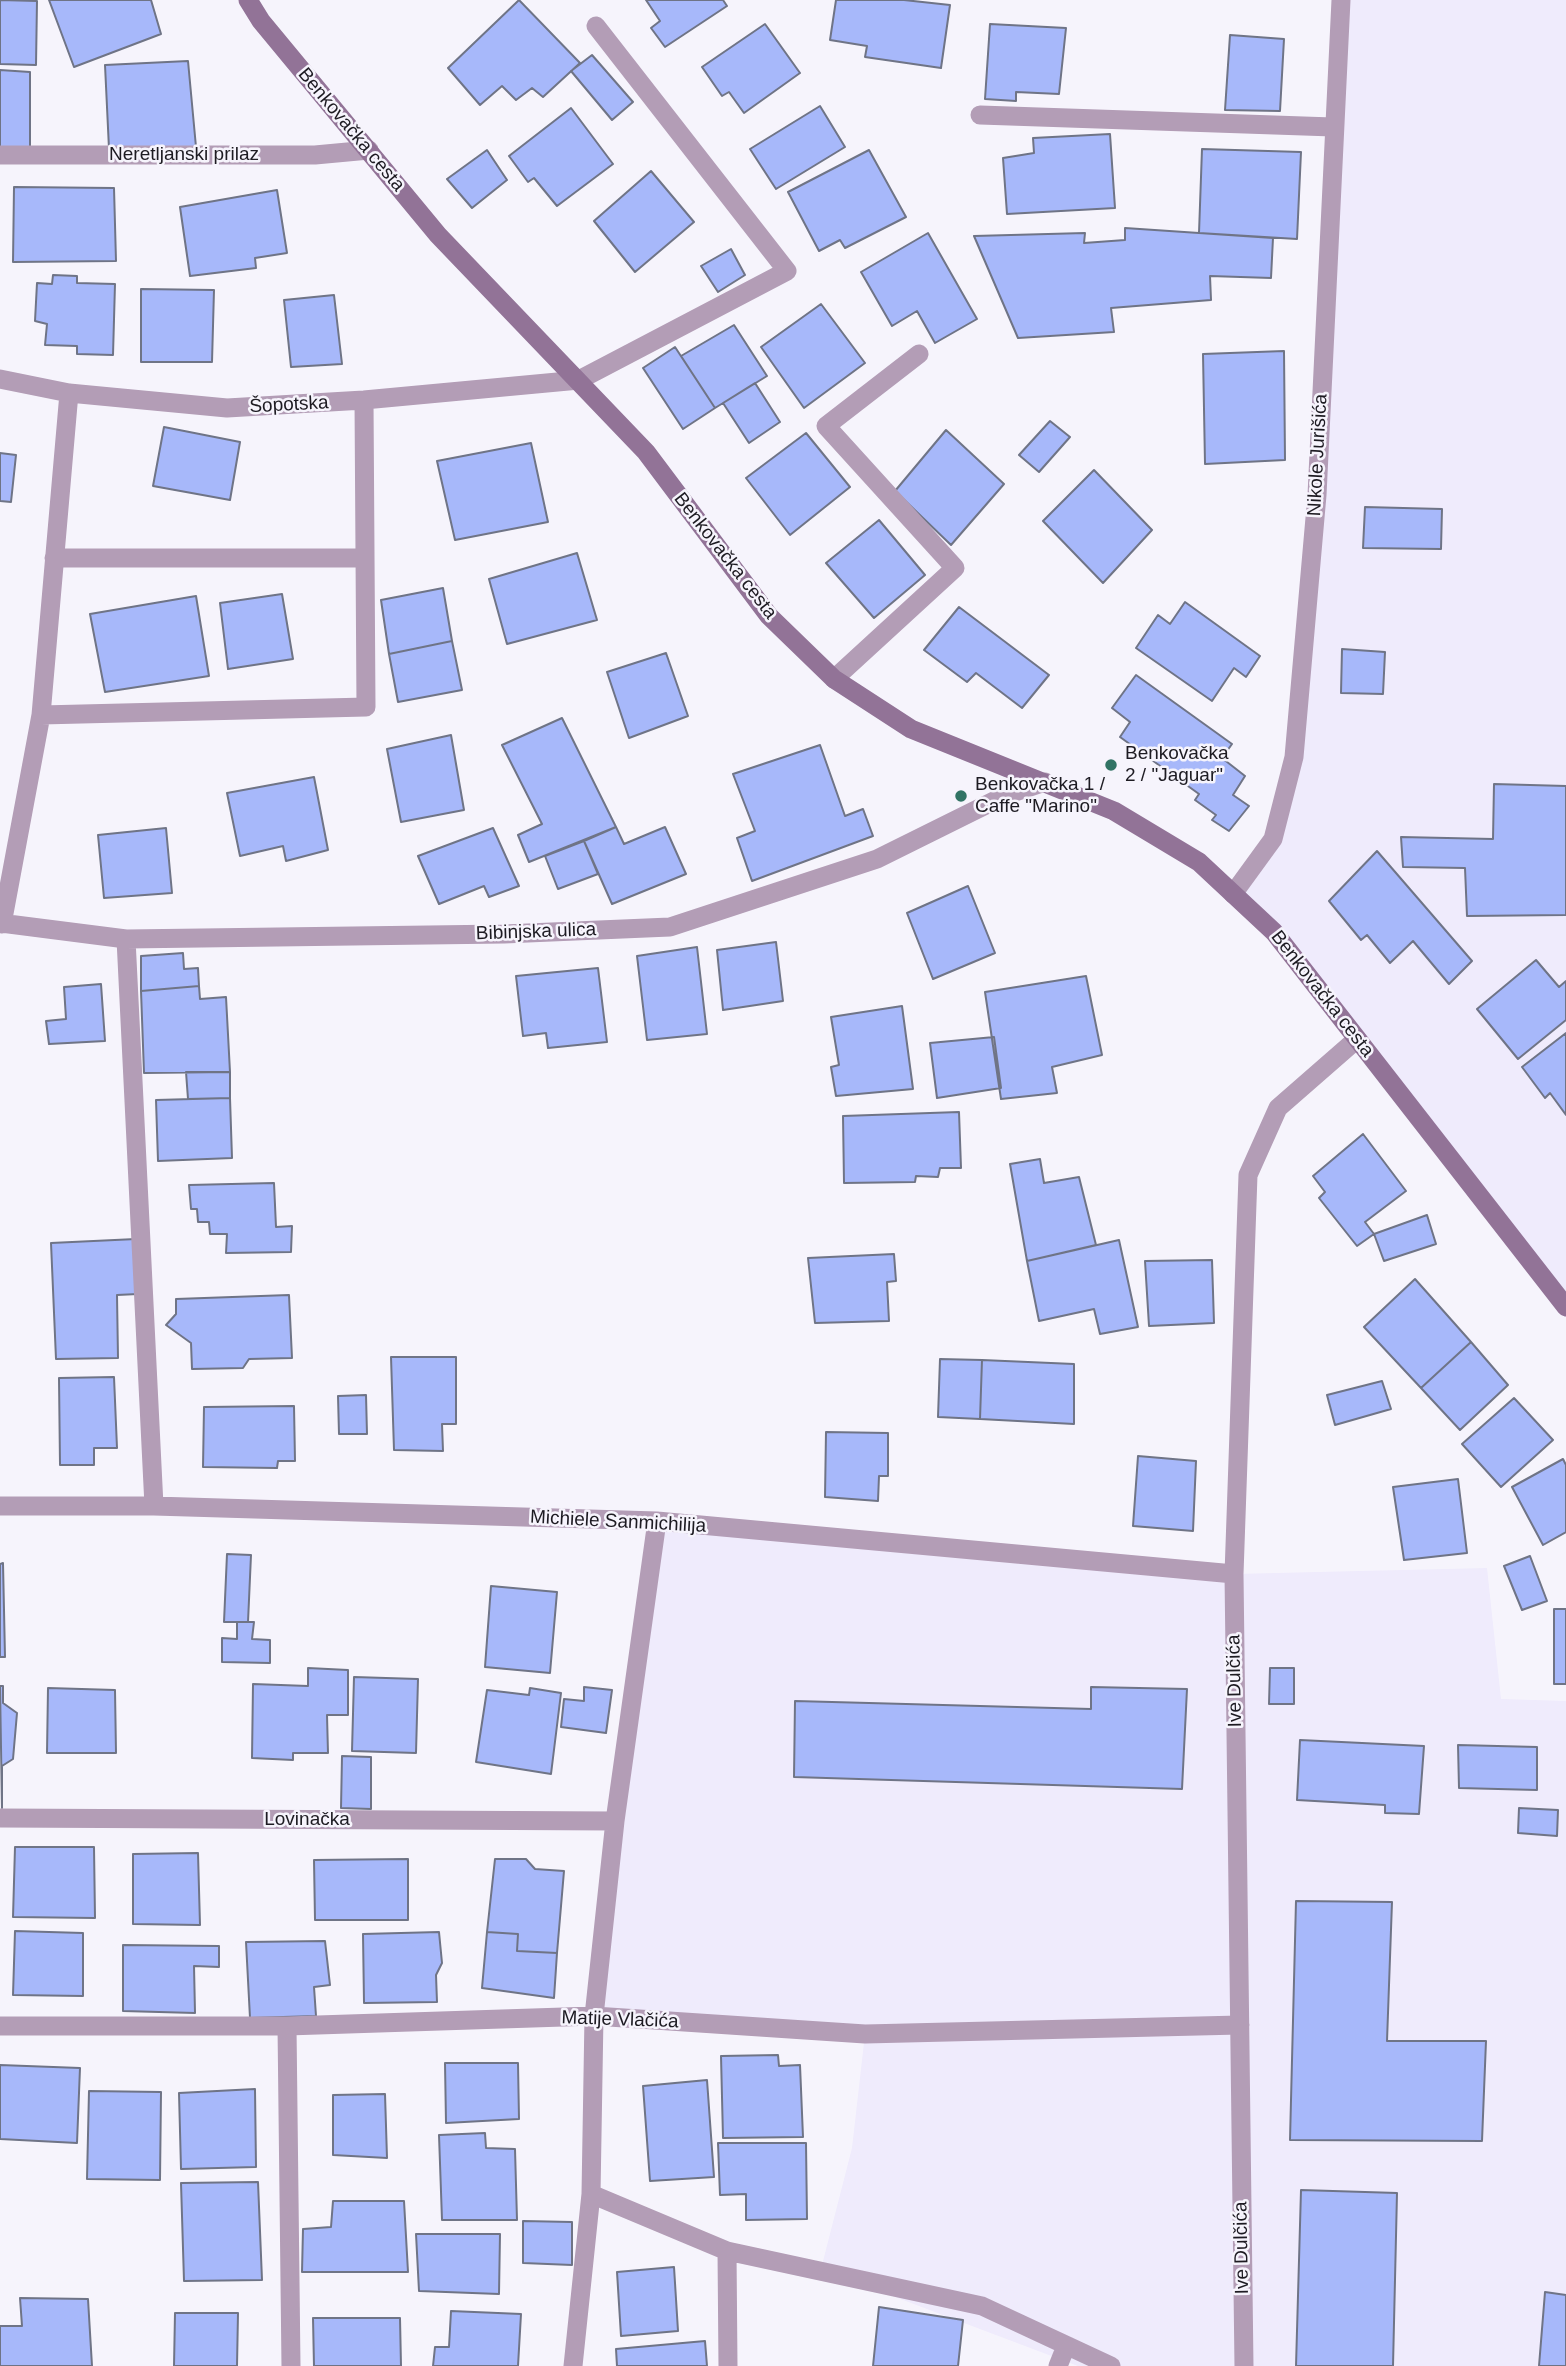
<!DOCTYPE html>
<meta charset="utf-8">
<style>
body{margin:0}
canvas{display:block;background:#f6f4fc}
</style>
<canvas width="1566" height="2366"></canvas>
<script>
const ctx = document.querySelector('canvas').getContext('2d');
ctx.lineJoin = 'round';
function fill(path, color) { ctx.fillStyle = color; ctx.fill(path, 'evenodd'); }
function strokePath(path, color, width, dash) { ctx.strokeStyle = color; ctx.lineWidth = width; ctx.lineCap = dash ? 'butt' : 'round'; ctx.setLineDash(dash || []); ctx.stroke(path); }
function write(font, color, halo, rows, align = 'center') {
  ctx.font = font + ' Arial,sans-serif'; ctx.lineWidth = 5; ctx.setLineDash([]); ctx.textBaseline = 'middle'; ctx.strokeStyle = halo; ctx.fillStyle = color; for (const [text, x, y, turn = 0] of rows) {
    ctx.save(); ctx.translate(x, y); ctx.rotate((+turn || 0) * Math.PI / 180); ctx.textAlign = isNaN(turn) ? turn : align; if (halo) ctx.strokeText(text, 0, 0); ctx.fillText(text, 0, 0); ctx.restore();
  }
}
fill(new Path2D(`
 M 1341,0 L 1566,0 L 1566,1307 L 1233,894 L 1273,839 L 1294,757 Z
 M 657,1521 L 1234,1574 L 1487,1568 L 1501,1699 L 1566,1701 L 1566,2366 L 1078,2366 L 821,2269 L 852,2148 L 865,2034 L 594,2016 Z`), '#efebfc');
const building = new Path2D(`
 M 0,0 L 37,1 L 36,65 L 0,64 Z
 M 49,0 L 151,0 L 161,34 L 74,67 Z
 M 519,0 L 580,63 L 543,97 L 532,88 L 516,100 L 502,86 L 480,105 L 448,68 Z
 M 646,0 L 723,0 L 727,6 L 665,47 L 651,28 L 660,21 Z
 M 836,0 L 904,0 L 950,5 L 941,68 L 865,57 L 867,46 L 830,40 Z
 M 765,24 L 800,73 L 744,113 L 729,92 L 722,96 L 702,67 Z
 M 990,24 L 1066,28 L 1059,94 L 1016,92 L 1016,101 L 985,99 Z
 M 1230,35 L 1284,39 L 1280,111 L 1225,110 Z
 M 592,55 L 633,102 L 612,120 L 571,71 Z
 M 188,61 L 196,147 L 109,149 L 105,65 Z
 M 0,70 L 30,72 L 30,147 L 0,147 Z
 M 820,106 L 845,147 L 776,189 L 750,149 Z
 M 571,108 L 613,164 L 557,206 L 534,178 L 528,182 L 509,156 Z
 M 1110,134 L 1115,208 L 1007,214 L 1003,158 L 1034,153 L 1033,138 Z
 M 1202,149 L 1301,152 L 1297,239 L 1199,233 Z
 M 487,150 L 507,180 L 472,208 L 447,179 Z
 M 869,150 L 906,217 L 845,248 L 840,240 L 819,251 L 788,192 Z
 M 651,171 L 694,222 L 635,272 L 594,221 Z
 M 14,187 L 114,188 L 116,261 L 13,262 Z
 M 277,190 L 287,253 L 255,258 L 256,268 L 190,276 L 180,207 Z
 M 1125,228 L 1273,238 L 1271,278 L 1210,276 L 1211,300 L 1111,308 L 1114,332 L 1018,338 L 974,236 L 1085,233 L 1084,243 L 1125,240 Z
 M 928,233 L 977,319 L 935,343 L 917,311 L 892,326 L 861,272 Z
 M 731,249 L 745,275 L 718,292 L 701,266 Z
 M 53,275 L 77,276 L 77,283 L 115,284 L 113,355 L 77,354 L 77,346 L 45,345 L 47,324 L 35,321 L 37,283 L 52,284 Z
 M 141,289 L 214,290 L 212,362 L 141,362 Z
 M 334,295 L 342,364 L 291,367 L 284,300 Z
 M 821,304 L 865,363 L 804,408 L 761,347 Z
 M 734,325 L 767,376 L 715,408 L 681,356 Z
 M 675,347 L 715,408 L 683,429 L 643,368 Z
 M 1284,351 L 1285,460 L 1205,464 L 1203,354 Z
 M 755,383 L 780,422 L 749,443 L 723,403 Z
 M 1050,421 L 1070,437 L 1039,472 L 1019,455 Z
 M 164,427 L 240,442 L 230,500 L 153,486 Z
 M 946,430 L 1004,484 L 951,545 L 895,491 Z
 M 806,433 L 850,487 L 790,535 L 746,478 Z
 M 531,443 L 548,522 L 455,540 L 437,461 Z
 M 0,453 L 16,455 L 11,502 L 0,501 Z
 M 1094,470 L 1152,530 L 1103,583 L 1043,521 Z
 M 1365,507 L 1442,509 L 1441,549 L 1363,548 Z
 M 879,520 L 925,575 L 874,618 L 826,563 Z
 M 577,553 L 597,620 L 507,644 L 489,579 Z
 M 443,588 L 452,641 L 389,654 L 381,600 Z
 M 282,594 L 293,659 L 228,669 L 220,603 Z
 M 196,596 L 209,676 L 105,692 L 90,614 Z
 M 1185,602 L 1260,656 L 1246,677 L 1234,668 L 1212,701 L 1136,648 L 1158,615 L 1170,624 Z
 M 959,607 L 1049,675 L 1022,708 L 976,673 L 967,682 L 924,650 Z
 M 452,641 L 462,690 L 398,702 L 389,654 Z
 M 1342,649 L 1385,652 L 1383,694 L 1341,693 Z
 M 666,653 L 688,716 L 629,738 L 607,672 Z
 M 1136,675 L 1232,744 L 1222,758 L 1245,776 L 1233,795 L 1249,806 L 1229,831 L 1212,820 L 1216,815 L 1195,800 L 1199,794 L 1120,737 L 1130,722 L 1112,708 Z
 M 562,718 L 616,827 L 529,862 L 518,835 L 542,824 L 502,745 Z
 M 451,735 L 464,810 L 401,822 L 387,749 Z
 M 820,745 L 845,816 L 863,809 L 873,836 L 752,881 L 737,838 L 755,831 L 733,774 Z
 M 314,777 L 328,850 L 286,861 L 283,846 L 240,856 L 227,793 Z
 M 1494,784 L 1566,786 L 1566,915 L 1467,916 L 1465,868 L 1403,867 L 1401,837 L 1493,839 Z
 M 616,827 L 624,844 L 665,827 L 686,874 L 612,904 L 584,841 Z
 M 166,828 L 172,893 L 104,898 L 98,835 Z
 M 493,828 L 519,886 L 489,897 L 484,886 L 439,904 L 418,856 Z
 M 584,841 L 598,874 L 558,889 L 545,856 Z
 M 1377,851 L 1472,961 L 1449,984 L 1413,941 L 1390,963 L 1367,935 L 1361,940 L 1329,901 Z
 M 968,886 L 995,953 L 933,979 L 907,913 Z
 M 776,942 L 783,1001 L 723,1010 L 717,950 Z
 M 697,947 L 707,1034 L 647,1040 L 637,956 Z
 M 183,953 L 184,969 L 198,968 L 199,986 L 141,991 L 141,956 Z
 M 1536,960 L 1559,987 L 1566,981 L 1566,1020 L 1518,1059 L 1477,1009 Z
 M 598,968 L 607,1042 L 548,1048 L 546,1033 L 523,1036 L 516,976 Z
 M 1086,976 L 1102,1055 L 1052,1067 L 1057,1093 L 1001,1099 L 985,992 Z
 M 101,984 L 105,1041 L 49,1044 L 46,1021 L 66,1019 L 64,987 Z
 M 199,986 L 200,999 L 226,997 L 230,1072 L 144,1073 L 141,991 Z
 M 902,1006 L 913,1089 L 836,1096 L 831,1067 L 839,1065 L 831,1017 Z
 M 1566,1033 L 1566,1115 L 1550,1093 L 1545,1098 L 1522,1067 Z
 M 994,1037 L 1001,1088 L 937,1098 L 930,1043 Z
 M 186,1072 L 230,1072 L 230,1098 L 188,1099 Z
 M 230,1098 L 232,1158 L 158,1161 L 156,1100 Z
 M 959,1112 L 961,1168 L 940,1168 L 938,1177 L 916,1176 L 915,1182 L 844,1183 L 843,1116 Z
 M 1363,1134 L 1406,1191 L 1365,1222 L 1374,1234 L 1357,1246 L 1319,1198 L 1325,1192 L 1313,1176 Z
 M 1040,1159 L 1044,1183 L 1079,1177 L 1096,1245 L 1027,1261 L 1010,1164 Z
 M 274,1183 L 276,1227 L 292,1226 L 291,1252 L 226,1253 L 227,1234 L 210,1234 L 209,1222 L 198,1222 L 197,1209 L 191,1209 L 189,1185 Z
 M 1427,1215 L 1436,1244 L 1384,1261 L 1374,1234 Z
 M 136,1239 L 138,1294 L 117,1295 L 118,1358 L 56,1359 L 51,1243 Z
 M 1119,1240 L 1138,1327 L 1100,1334 L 1094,1309 L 1039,1321 L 1027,1261 Z
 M 894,1254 L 896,1281 L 887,1282 L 889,1321 L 815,1323 L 808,1258 Z
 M 1212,1260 L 1214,1323 L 1149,1326 L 1145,1261 Z
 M 1415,1279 L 1471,1342 L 1421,1388 L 1364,1327 Z
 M 289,1295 L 292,1358 L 249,1359 L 243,1368 L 192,1369 L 191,1343 L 166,1325 L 176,1314 L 176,1299 Z
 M 1471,1342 L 1508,1385 L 1460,1430 L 1421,1388 Z
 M 391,1357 L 456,1357 L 456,1424 L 442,1424 L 443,1451 L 394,1450 Z
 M 940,1359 L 982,1360 L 980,1419 L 938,1417 Z
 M 982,1360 L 1074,1364 L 1074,1424 L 980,1419 Z
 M 114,1377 L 117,1448 L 94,1448 L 94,1465 L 60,1465 L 59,1378 Z
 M 1382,1381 L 1391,1409 L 1335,1425 L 1327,1395 Z
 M 366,1395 L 367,1434 L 339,1434 L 338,1396 Z
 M 1514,1398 L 1553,1440 L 1501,1487 L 1462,1444 Z
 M 294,1406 L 295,1461 L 278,1461 L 277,1468 L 203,1467 L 204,1407 Z
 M 826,1432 L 888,1433 L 888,1476 L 879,1476 L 878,1501 L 825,1497 Z
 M 1138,1456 L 1196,1461 L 1193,1531 L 1133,1526 Z
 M 1563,1459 L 1566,1465 L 1566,1532 L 1543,1545 L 1512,1487 Z
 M 1458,1479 L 1467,1553 L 1404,1560 L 1393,1487 Z
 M 227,1554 L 251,1555 L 248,1622 L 224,1622 Z
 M 1530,1556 L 1547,1601 L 1522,1610 L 1504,1566 Z
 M 3,1563 L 5,1657 L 0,1657 L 0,1564 Z
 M 491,1586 L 557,1592 L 550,1673 L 485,1667 Z
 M 1554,1609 L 1566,1609 L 1566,1684 L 1554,1684 Z
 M 237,1622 L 254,1622 L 252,1639 L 270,1640 L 270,1663 L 222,1662 L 222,1638 L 237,1639 Z
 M 308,1668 L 348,1670 L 348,1715 L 327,1715 L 328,1753 L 293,1753 L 293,1760 L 252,1758 L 253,1684 L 308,1686 Z
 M 1270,1668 L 1294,1668 L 1294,1704 L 1269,1704 Z
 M 354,1677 L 418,1679 L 416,1753 L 352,1751 Z
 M 0,1686 L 3,1686 L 3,1703 L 17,1713 L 13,1759 L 2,1766 L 2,1808 Z
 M 584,1687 L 612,1690 L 606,1733 L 561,1727 L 564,1699 L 584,1701 Z
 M 1091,1687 L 1187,1689 L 1182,1789 L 794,1777 L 795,1701 L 1091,1709 Z
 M 48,1688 L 115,1690 L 116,1753 L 47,1753 Z
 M 530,1688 L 561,1693 L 551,1774 L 476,1762 L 487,1690 L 529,1695 Z
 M 1300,1740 L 1424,1746 L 1419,1814 L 1385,1813 L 1385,1805 L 1297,1800 Z
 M 1458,1745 L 1537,1747 L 1537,1790 L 1459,1788 Z
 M 342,1756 L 371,1757 L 371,1809 L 341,1808 Z
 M 1519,1808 L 1558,1810 L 1557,1836 L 1518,1833 Z
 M 15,1847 L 94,1847 L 95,1918 L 13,1917 Z
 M 198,1853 L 200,1925 L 133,1924 L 133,1854 Z
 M 408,1859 L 408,1920 L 315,1920 L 314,1860 Z
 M 495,1859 L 526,1859 L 535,1869 L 564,1871 L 557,1953 L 517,1951 L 518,1934 L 487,1932 Z
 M 1296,1901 L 1392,1902 L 1387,2041 L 1486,2041 L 1482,2141 L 1290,2140 Z
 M 15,1931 L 83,1933 L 83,1996 L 13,1995 Z
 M 439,1932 L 442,1963 L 436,1975 L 437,2002 L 364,2003 L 363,1934 Z
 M 487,1932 L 518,1934 L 517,1951 L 557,1953 L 554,1998 L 482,1988 Z
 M 325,1941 L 330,1985 L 314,1987 L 316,2016 L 250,2018 L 246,1942 Z
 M 123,1945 L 219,1946 L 219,1967 L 194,1966 L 195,2013 L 123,2011 Z
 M 778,2055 L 779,2066 L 800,2065 L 803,2137 L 723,2138 L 721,2056 Z
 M 445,2063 L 518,2063 L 519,2119 L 446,2123 Z
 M 0,2065 L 80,2068 L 77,2143 L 0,2139 Z
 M 707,2080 L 714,2177 L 650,2181 L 643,2086 Z
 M 255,2089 L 256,2167 L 181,2169 L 179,2093 Z
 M 89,2091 L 161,2092 L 160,2180 L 87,2179 Z
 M 385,2094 L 387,2158 L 333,2155 L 333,2095 Z
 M 485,2133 L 486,2148 L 515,2149 L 517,2220 L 442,2220 L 439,2135 Z
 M 718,2143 L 806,2143 L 807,2219 L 746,2220 L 746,2194 L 720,2195 Z
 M 258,2182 L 262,2280 L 184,2281 L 181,2183 Z
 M 1301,2190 L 1397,2193 L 1393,2366 L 1296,2366 Z
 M 333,2201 L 404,2201 L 408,2272 L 302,2272 L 303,2229 L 331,2227 Z
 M 523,2221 L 572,2222 L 572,2265 L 523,2263 Z
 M 416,2234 L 500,2234 L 499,2294 L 419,2291 Z
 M 674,2267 L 678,2331 L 621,2336 L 617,2272 Z
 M 1545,2292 L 1566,2295 L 1566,2366 L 1539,2366 Z
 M 20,2298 L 88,2299 L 92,2366 L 0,2366 L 0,2326 L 22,2326 Z
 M 879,2307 L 963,2320 L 958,2366 L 873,2366 Z
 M 451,2311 L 521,2314 L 518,2366 L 433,2366 L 435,2347 L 449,2347 Z
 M 175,2313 L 238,2313 L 237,2366 L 174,2366 Z
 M 313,2318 L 400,2318 L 401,2366 L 314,2366 Z
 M 705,2341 L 707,2366 L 617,2366 L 616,2349 Z`);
fill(building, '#a7b8fa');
strokePath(building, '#6f7486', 2);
strokePath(new Path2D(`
 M 980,115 L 1333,127
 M 0,155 L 315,155 L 369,150
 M 0,379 L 69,393 L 227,408 L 364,400 L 579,380 L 787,271 L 596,26
 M 54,558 L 365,558
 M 834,679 L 955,568 L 826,426 L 919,354
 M 41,715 L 366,707 L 364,400
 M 1233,894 L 1273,839 L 1294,757 L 1317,495 L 1341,0
 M 0,923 L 126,939 L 504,934 L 670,927 L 877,859 L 1006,795 L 1045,782
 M 2,924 L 41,715 L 69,393
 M 126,939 L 154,1506
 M 0,1506 L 154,1506 L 657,1521 L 1234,1574
 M 0,1818 L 615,1821
 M 0,2026 L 287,2026 L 594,2016 L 865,2034 L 1240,2025
 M 287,2026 L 291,2366
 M 591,2194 L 727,2251 L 982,2306 L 1111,2366
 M 727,2251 L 728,2366
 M 573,2366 L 591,2194 L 594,2016 L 615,1821 L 657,1521
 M 1058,2366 L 1066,2346
 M 1244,2366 L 1234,1574 L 1248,1175 L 1278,1108 L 1357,1039`), '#b39db6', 19);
strokePath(new Path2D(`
 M 248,0 L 261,21 L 438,235 L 646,452 L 769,616 L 834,679 L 911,729 L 1114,811 L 1199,862 L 1274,932 L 1566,1307`), '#927397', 19);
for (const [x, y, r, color] of [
 [1111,765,7,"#317364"],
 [961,796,7,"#317364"]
]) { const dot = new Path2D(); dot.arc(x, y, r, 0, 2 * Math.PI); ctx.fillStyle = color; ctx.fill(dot); strokePath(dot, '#f6f4fc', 2.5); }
write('19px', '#1d1b22', '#f6f4fc', [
 ["Benkovačka cesta",351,130,50],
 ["Neretljanski prilaz",184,155],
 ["Šopotska",289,405,-3],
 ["Nikole Jurišića",1318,455,-87],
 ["Benkovačka cesta",725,556,52],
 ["Bibinjska ulica",536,932,-2],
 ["Benkovačka cesta",1322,994,52],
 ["Michiele Sanmichilija",618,1522,3],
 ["Ive Dulčića",1235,1681,-91],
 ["Lovinačka",307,1820],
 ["Matije Vlačića",620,2020,2],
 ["Ive Dulčića",1242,2248,-91]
]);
write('19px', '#1d1b22', '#f6f4fc', [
 ["Benkovačka",1125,754],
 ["2 / \"Jaguar\"",1125,776],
 ["Benkovačka 1 /",975,785],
 ["Caffe \"Marino\"",975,807]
], 'left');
</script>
